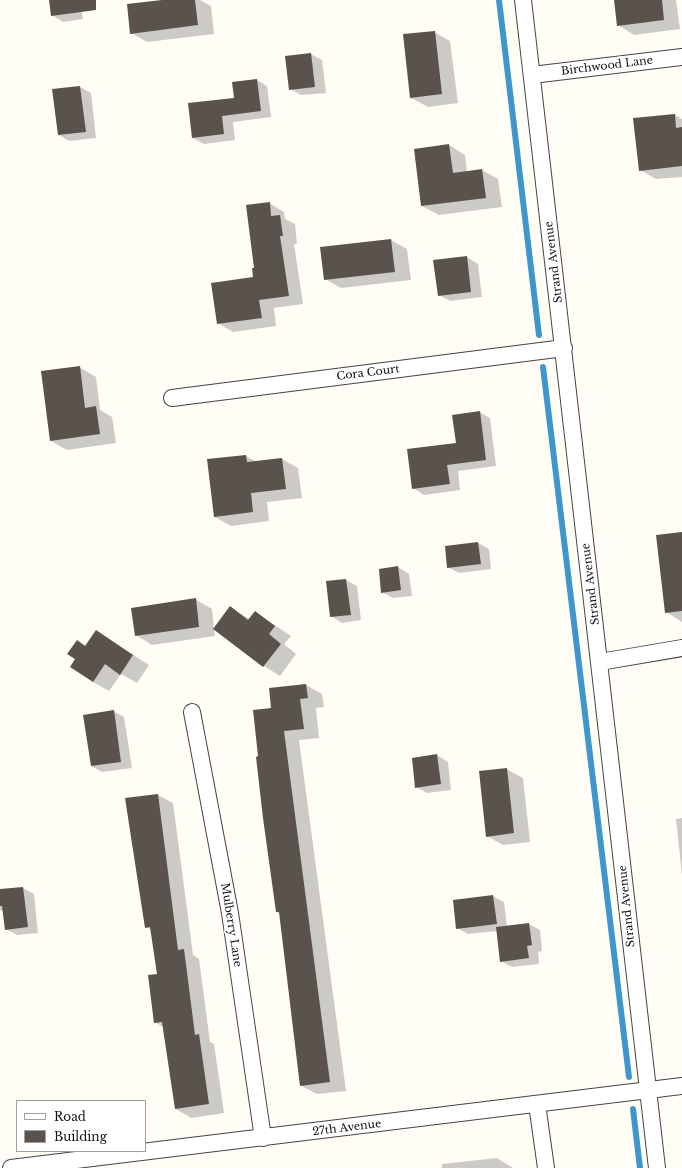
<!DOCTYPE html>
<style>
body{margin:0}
#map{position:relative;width:682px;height:1168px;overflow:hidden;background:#fffdf5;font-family:"Libre Baskerville",serif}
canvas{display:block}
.legend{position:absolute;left:16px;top:1100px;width:130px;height:52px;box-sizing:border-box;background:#fff;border:1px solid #a0a0a0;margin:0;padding:5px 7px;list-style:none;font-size:12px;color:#111}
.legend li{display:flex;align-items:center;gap:8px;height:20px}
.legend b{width:20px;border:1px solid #a0a0a0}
</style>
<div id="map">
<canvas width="682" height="1168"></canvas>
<ul class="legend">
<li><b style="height:5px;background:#fff"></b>Road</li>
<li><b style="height:11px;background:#5a524d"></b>Building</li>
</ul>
</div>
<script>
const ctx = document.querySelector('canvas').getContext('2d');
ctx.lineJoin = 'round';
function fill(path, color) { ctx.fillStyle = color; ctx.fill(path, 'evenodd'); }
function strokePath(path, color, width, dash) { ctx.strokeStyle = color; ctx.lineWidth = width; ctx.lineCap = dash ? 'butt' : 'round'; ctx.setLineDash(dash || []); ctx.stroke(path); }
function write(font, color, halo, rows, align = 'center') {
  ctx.font = font + ' "Libre Baskerville",serif'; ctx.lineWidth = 4; ctx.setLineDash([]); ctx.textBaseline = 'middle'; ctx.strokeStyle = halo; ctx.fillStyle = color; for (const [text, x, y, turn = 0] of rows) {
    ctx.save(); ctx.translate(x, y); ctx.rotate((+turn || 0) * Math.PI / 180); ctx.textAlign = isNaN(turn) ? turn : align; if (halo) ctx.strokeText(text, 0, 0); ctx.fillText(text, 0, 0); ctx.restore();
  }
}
fill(new Path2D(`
 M 50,0 L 80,0 L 83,19 L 63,22 L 52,15 Z
 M 170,0 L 200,0 L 211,6 L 214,34 L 147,42 L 131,33 Z
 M 615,0 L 676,0 L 680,29 L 634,35 L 618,25 Z
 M 434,32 L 450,41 L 458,103 L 428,107 L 411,98 Z
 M 311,54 L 322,60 L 326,93 L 301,95 L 290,89 Z
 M 257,80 L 267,86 L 271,117 L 233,122 L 235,140 L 204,144 L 193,138 Z
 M 80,87 L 91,93 L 96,138 L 69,141 L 59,135 Z
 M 675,115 L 682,119 L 682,177 L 656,179 L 640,170 Z
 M 449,145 L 465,155 L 467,172 L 482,170 L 498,179 L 502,207 L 439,215 L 422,206 Z
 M 269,203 L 284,212 L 285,219 L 295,224 L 297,244 L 294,244 L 303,304 L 274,308 L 276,326 L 233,332 L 218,323 L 254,278 Z
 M 391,240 L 407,249 L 411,280 L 341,288 L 325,279 Z
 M 467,257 L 478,264 L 482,297 L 450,301 L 439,295 Z
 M 79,367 L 96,377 L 100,410 L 112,417 L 116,443 L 67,450 L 51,441 Z
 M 479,412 L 490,418 L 496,466 L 458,471 L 460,490 L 424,495 L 413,488 L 457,444 Z
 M 246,456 L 257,462 L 282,459 L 298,468 L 302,498 L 267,502 L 269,521 L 231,526 L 215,517 Z
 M 682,533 L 682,622 L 666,612 Z
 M 478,543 L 489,549 L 491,569 L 459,573 L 448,567 Z
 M 398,567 L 409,574 L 412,596 L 393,598 L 382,592 Z
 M 346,580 L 357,586 L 361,620 L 342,623 L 331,616 Z
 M 195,599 L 212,609 L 214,629 L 230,608 L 250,619 L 255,612 L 291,636 L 284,644 L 296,654 L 280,676 L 264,666 L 214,629 L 215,636 L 152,645 L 136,635 Z
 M 96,631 L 149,665 L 137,683 L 121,674 L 109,691 L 93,682 L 77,641 L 86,646 Z
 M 306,685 L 322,694 L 324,707 L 316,708 L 319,738 L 299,740 L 346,1091 L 317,1094 L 300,1085 L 280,914 L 277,912 L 259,757 L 272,709 Z
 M 113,711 L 124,717 L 132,768 L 102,772 L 91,766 Z
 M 437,755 L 448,762 L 451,790 L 427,793 L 416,787 Z
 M 506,769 L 523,778 L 530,842 L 503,845 L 487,836 Z
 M 158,795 L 173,803 L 193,955 L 199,959 L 210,1042 L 214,1044 L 224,1113 L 191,1118 L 176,1109 L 163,1027 L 155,1022 L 158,975 L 152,930 L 146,927 Z
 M 682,818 L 682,875 L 676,819 Z
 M 23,888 L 34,894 L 38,933 L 17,935 L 6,929 L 4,912 L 0,910 L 0,890 Z
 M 493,896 L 504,902 L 507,926 L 529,924 L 540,930 L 542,951 L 538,952 L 539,964 L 512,967 L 501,961 L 497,931 L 468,934 L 457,928 Z
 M 497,1158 L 513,1168 L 442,1168 L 442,1164 Z`), '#0003');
strokePath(new Path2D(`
 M 499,0 L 539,335
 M 543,367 L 629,1077
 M 633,1109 L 640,1168`), '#3f96cf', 6);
fill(new Path2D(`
 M 49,0 L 96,0 L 96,10 L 51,16 Z
 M 162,0 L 195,0 L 198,25 L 130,34 L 127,4 Z
 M 614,0 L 662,0 L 664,20 L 617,26 Z
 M 435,31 L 442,94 L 410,98 L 403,34 Z
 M 311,53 L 315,87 L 289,90 L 285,56 Z
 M 257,79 L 261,111 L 222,116 L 224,134 L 192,138 L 188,103 L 234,98 L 232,82 Z
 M 80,86 L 86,132 L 58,135 L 52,89 Z
 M 675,114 L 676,128 L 682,127 L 682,166 L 639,171 L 633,118 Z
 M 449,144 L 453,173 L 482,169 L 486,198 L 421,206 L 414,149 Z
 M 270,202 L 271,216 L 280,215 L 283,236 L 280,236 L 289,296 L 259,300 L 262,318 L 217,324 L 211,283 L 253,277 L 252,268 L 254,268 L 246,205 Z
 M 391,239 L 395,272 L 324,280 L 320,247 Z
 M 467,256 L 471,292 L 438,296 L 433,260 Z
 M 80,366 L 85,408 L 96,406 L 100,434 L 50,441 L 41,371 Z
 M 480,411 L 486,460 L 447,465 L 450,484 L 412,489 L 407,449 L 456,443 L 452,415 Z
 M 246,455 L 247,462 L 282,458 L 286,489 L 251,493 L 253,512 L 214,517 L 207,459 Z
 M 682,532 L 682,611 L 665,613 L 656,535 Z
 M 478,542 L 481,564 L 447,568 L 445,546 Z
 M 398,566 L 401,590 L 381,593 L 379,569 Z
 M 346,579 L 351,615 L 330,617 L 326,581 Z
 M 196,598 L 199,627 L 135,636 L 131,608 Z
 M 230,606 L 248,620 L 255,611 L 275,626 L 269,634 L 281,644 L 263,667 L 213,629 Z
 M 96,630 L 133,655 L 120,675 L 105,664 L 93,682 L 70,667 L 75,659 L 67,654 L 77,640 L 85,646 Z
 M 306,684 L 308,698 L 300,699 L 304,729 L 284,731 L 330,1082 L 300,1086 L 279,912 L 276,912 L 263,818 L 256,757 L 258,756 L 253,710 L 271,708 L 269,688 Z
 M 114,710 L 121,762 L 91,766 L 83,715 Z
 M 437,754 L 441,784 L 415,788 L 412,758 Z
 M 507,768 L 514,833 L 486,837 L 479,771 Z
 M 158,794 L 178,950 L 184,949 L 195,1035 L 199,1034 L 209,1104 L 175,1109 L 162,1022 L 154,1023 L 148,975 L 157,974 L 150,927 L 145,928 L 125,798 Z
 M 23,887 L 28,927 L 5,930 L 2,906 L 0,906 L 0,889 Z
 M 493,895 L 497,924 L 456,929 L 453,900 Z
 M 529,923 L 532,945 L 527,946 L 529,958 L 500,962 L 496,927 Z`), '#5a524d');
const street = new Path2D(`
 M 523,0 L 657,1168
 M 532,75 L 682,57
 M 172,398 L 564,348
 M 600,662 L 682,648
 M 192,712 L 230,913 L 263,1138
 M 537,1104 L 546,1168
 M 11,1168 L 682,1086`);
strokePath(street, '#444', 18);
strokePath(street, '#fff', 16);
write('11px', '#111', '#fff', [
 ["Birchwood Lane",607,66,-7],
 ["Strand Avenue",554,262,-97],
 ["Cora Court",368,373,-7],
 ["Strand Avenue",591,584,-97],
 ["Strand Avenue",627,906,-96],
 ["Mulberry Lane",231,925,81],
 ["27th Avenue",347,1128,-7]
]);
</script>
